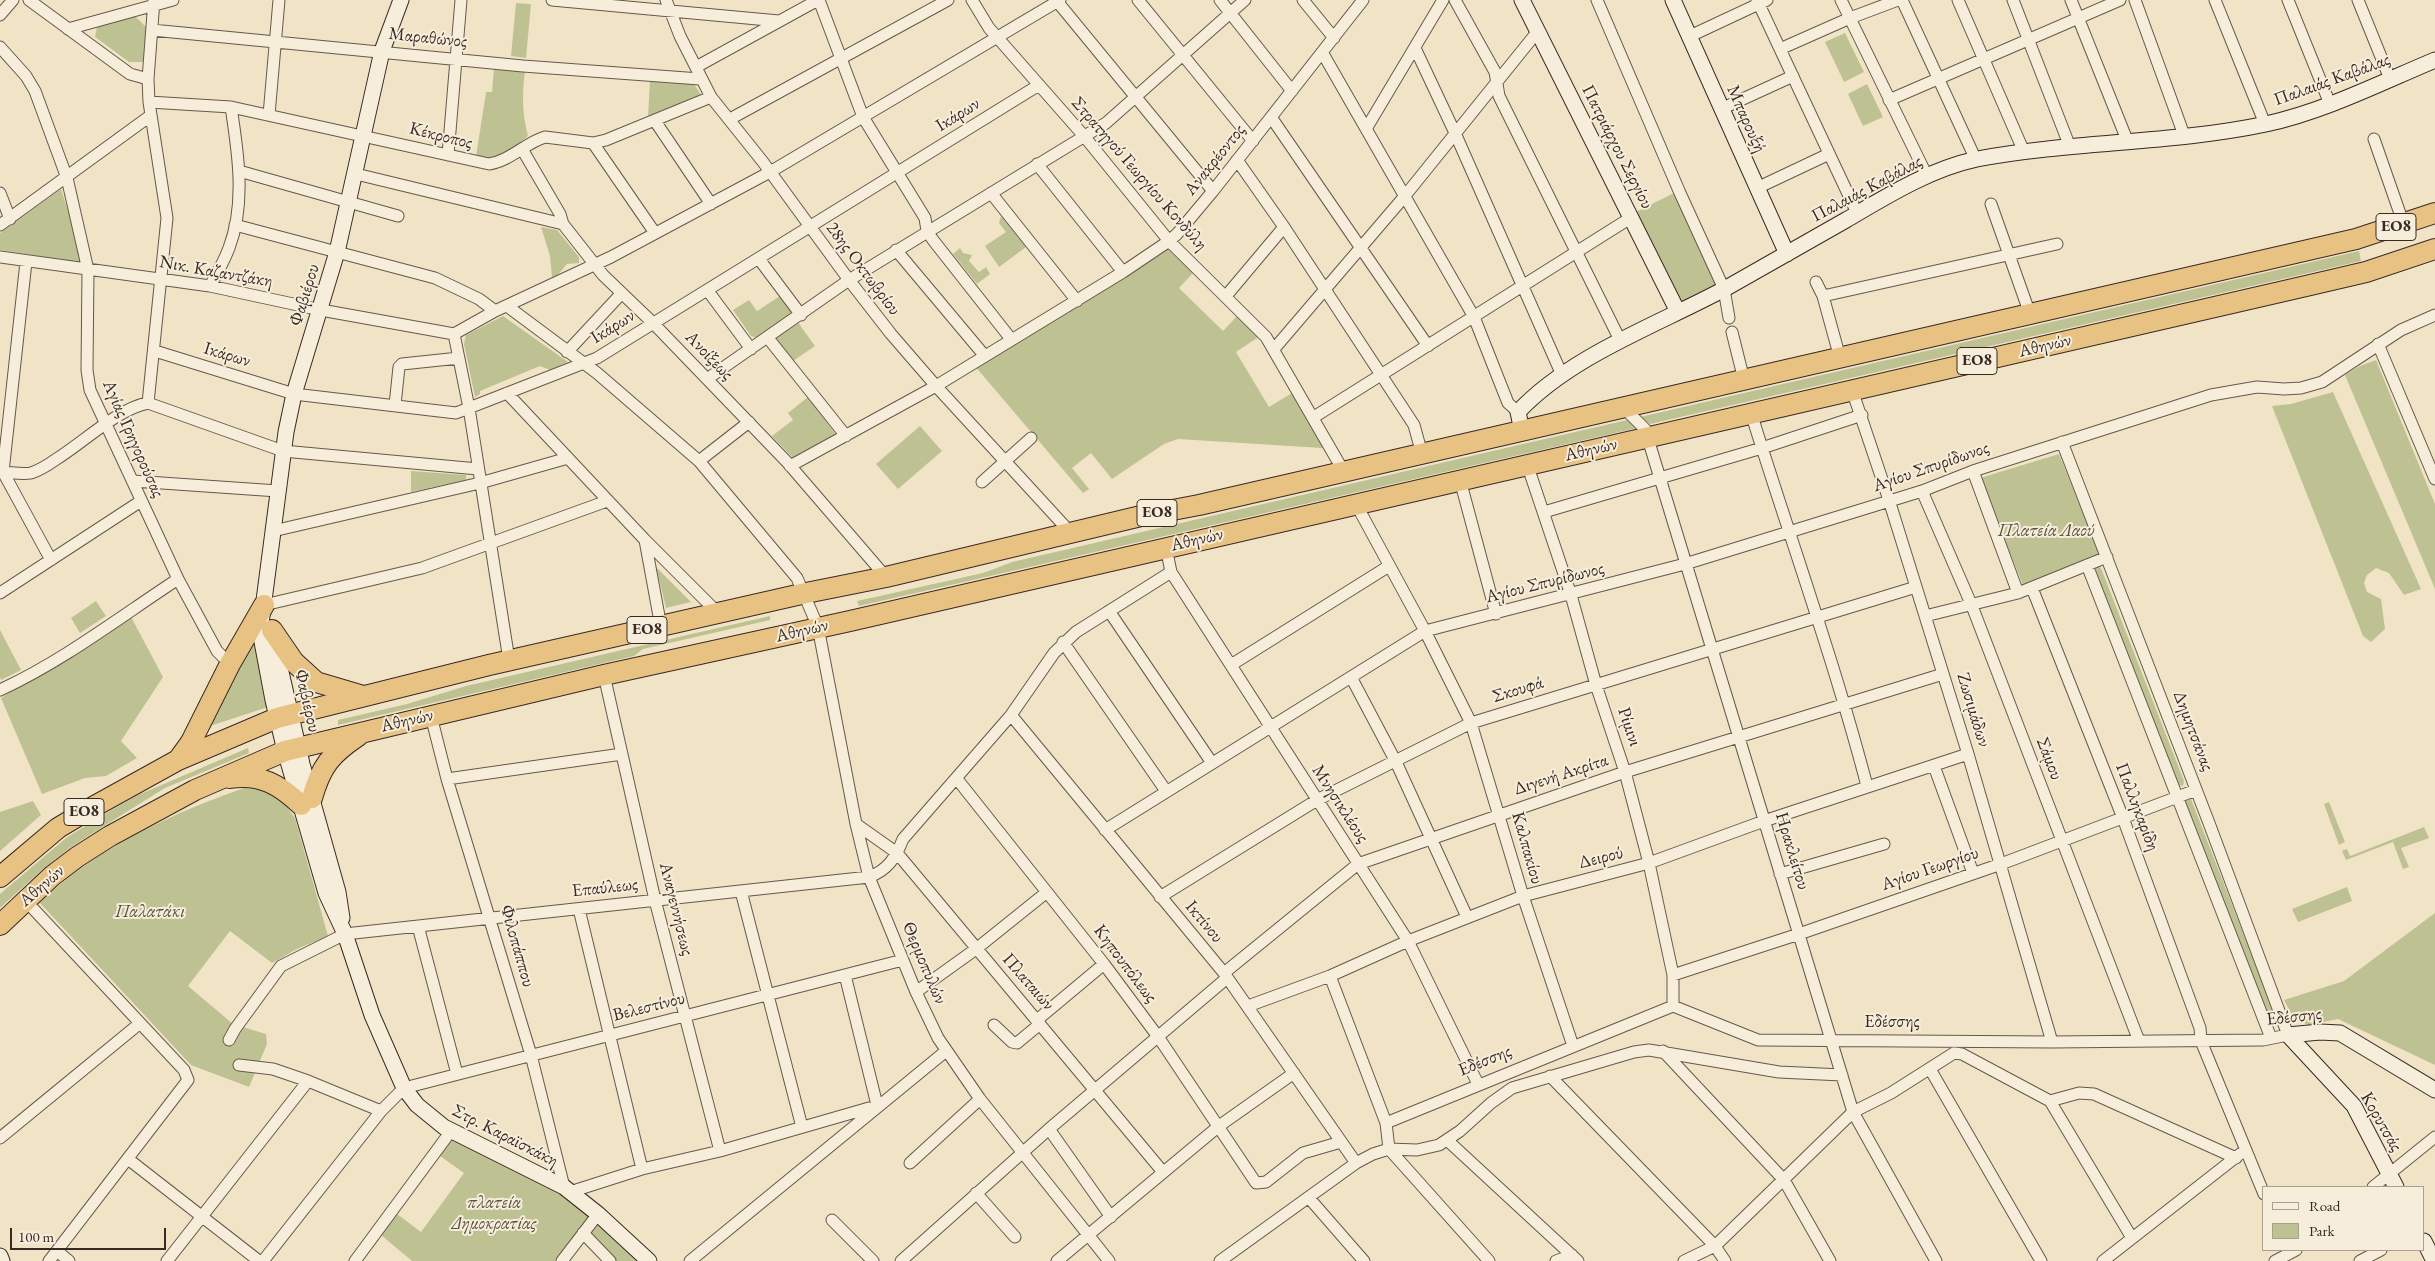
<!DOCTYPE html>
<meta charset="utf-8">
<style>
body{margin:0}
#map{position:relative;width:2435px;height:1261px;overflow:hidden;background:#f1e4c6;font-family:"EB Garamond",serif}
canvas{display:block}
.legend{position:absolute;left:2262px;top:1186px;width:162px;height:65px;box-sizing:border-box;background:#f6edda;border:1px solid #aa9f91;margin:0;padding:6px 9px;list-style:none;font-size:15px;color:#382924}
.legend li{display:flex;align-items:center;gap:10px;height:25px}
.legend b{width:25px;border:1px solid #aa9f91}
.scale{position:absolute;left:10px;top:1228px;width:156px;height:22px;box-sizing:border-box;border:2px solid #382924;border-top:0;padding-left:6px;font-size:15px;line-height:18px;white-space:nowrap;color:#382924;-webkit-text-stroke:4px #f6edda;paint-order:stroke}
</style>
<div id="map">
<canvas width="2435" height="1261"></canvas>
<ul class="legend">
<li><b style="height:6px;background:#f6edda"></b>Road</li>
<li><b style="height:14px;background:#bec292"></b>Park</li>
</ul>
<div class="scale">100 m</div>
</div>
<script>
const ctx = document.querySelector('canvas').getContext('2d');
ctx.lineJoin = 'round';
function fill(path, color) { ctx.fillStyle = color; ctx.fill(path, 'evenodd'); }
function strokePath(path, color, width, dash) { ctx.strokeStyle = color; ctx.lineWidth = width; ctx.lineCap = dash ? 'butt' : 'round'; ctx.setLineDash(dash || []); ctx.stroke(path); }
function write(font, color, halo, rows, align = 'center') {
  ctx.font = font + ' "EB Garamond",serif'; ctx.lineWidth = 4; ctx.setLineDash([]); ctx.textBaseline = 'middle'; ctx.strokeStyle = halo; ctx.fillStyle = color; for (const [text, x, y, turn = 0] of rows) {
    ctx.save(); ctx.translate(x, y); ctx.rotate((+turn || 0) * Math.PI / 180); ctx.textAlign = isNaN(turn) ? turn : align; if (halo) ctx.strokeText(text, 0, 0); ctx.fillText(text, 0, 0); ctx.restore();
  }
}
fill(new Path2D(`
 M 516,3 L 531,4 L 526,58 L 511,56 Z
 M 135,16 L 146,27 L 145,62 L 129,62 L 95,37 L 97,27 Z
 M 1845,33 L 1864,72 L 1844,82 L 1825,42 Z
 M 494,68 L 525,71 C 522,94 522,113 528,136 L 498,160 L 476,157 L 486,92 L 492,92 Z
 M 650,81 L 694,84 L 701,95 L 648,116 Z
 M 1867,84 L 1883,117 L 1863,126 L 1848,94 Z
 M 61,189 L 84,263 L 0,250 L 0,233 Z
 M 1674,193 L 1719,284 L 1681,304 L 1634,213 Z
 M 1001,216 L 1026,247 L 999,267 L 985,246 L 1006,232 L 999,223 Z
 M 541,227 L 557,230 L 579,257 L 579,263 L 567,264 L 555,278 L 552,277 L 550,256 Z
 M 1165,246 L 1193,273 L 1179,288 L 1223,331 L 1238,315 L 1260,336 L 1236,352 L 1269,407 L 1292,393 L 1324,446 L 1322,448 L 1178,439 L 1164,444 L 1112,479 L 1091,453 L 1072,468 L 1089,489 L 1083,493 L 974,365 Z
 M 960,248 L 963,253 L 972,255 L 969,261 L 979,272 L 986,267 L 990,274 L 977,284 L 953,254 Z
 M 2359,251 L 2361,261 L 1650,424 L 1640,417 Z
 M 780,296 L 796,314 L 757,338 L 751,336 L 733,310 L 749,300 L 757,311 Z
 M 503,316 L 568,362 L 550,370 L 540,366 L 480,391 L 480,394 L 475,397 L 464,344 L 466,335 Z
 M 797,321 L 815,346 L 793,361 L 774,340 L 776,336 Z
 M 2376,360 L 2435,504 L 2435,589 L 2345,375 L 2360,366 Z
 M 2333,392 L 2421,589 L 2404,595 L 2389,573 L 2376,568 L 2367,575 L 2364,583 L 2367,592 L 2381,599 L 2385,629 L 2371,642 L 2363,636 L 2272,406 L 2291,404 Z
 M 808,397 L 836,435 L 794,459 L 772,436 L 793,420 L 788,413 Z
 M 1627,420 L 1637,428 L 859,606 L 857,601 L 983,573 L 1012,562 Z
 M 920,426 L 942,451 L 898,489 L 876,464 Z
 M 2059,454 L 2100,555 L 2023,585 L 1980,478 Z
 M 411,471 L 466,475 L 466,480 L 411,492 Z
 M 2098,566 L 2101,568 L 2184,781 L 2183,786 L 2179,785 L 2094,571 Z
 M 656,567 L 691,602 L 666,608 Z
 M 96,601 L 106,616 L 80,633 L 71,618 Z
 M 130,615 L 163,677 L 121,741 L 137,758 L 106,776 L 85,778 L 42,794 L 1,698 Z
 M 770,616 L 770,620 L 643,649 L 634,656 L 338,725 L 338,720 L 407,704 L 466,686 Z
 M 0,630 L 21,670 L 1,680 L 0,677 Z
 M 252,631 L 268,707 L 204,728 Z
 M 248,748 L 249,753 L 165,788 L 104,826 L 71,847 L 44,868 L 0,908 L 0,894 L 66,838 L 98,818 L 138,795 Z
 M 244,788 L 270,790 L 282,800 L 295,818 L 328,936 L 297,949 L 272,963 L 230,931 L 188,986 L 233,1024 L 266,1034 L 267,1044 L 249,1087 L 191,1065 L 39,902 C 54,890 69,876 84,866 C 133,832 189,807 244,788 Z
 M 2188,797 L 2191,799 L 2276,1018 L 2272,1027 L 2183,803 L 2184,799 Z
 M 33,801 L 41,815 L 0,851 L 0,812 Z
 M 2329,802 L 2345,842 L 2339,845 L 2324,804 Z
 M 2424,827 L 2429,838 L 2401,848 L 2409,867 L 2403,869 L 2393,842 L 2346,860 L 2342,851 L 2347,849 L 2350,856 Z
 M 2347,887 L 2352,901 L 2298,922 L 2292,909 Z
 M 2435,913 L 2435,1065 L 2338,1019 L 2308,1025 L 2293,1017 L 2284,1000 L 2344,981 Z
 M 451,1140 L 552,1185 L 590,1215 L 556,1261 L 412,1261 L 381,1235 L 397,1214 L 421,1232 L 464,1173 L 440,1156 Z
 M 600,1218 L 641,1261 L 616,1261 L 589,1233 Z`), '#bec292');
const street = new Path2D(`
 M 29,0 L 130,74 L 148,79
 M 552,0 L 779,21
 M 666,0 L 680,36 L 711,97 L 763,162 L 849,280 L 891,334 L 936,386 L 1070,532
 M 819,0 L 863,117 L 925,218 L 927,231 L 933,240 L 1011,339
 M 972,0 L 989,28 L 1084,136 L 1169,241 L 1266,337 L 1344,472
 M 1056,0 L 1213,191
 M 1138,0 L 1253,141
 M 1220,0 L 1292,91
 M 1303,0 L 1334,38
 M 1455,0 L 1495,72 L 1499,96 L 1621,342
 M 1597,0 L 1680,193 L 1724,289 L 1729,318
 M 1757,0 L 1857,213
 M 1841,0 L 1927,176
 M 1902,0 L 1976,160
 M 1958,0 L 2024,152
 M 2013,0 L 2070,147
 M 2071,0 L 2127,140
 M 2135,0 L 2184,135
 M 2215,0 L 2265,124
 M 2288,0 L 2330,104
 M 2358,0 L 2390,79
 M 0,15 L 13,0
 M 68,29 L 173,0
 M 152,30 L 523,66 L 700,79
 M 1688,37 L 1767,0
 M 0,47 L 26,76 L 35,91 L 67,178 L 88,270 L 87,370 L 90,390 L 178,579 L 217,651 L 230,664
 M 1415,48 L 1455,133 L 1562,375
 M 1780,49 L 1850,18 L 1898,0
 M 1322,52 L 1474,317 L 1508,403 L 1518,412
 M 696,67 L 818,0
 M 1889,100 L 2120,0
 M 149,102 L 231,107 L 489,164 C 510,161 525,143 545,137 L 593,143 L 606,140 L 711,97
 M 1721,109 L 1793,76
 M 269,115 L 279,0
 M 1271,117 L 1428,346
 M 730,119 L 948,0
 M 655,121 L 711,204
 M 1366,129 L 1443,0
 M 2374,139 L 2404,225
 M 593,143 L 655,233
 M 522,149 L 560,214 L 563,224 L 603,275 L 653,323 L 787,462 L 886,577
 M 448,155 L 461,0
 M 1237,160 L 1284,227 L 1414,425 L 1422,454
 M 1037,164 L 1123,272
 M 239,171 L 398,216
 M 356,174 L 563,224
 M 1757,188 L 1829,154
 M 0,193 L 10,219
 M 991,193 L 1077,301
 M 1991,204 L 2030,314
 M 0,225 L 150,116
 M 235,225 L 435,278 L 479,299 L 495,311
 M 896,250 L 984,355
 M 0,257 L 210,286 L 321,310 L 454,334
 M 759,259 L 801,315
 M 26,262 L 3,472 L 51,560
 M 1816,282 L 1823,296 L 1840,358
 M 210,286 C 217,274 224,261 229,248 C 246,204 238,152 231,107
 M 708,291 L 751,349
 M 1226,296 L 1284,227
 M 1823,296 L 2057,244
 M 507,306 L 597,373 L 699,461 L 797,578 L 818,627 L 856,824 L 869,877 L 916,992 L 938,1038 L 980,1099 L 1109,1261
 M 1732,332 L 1744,380
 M 454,334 L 495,311 L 611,257 L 770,172 L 1060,0
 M 454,334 L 469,408 L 509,660
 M 768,338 L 846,436
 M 2378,344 L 2435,479
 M 1274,349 L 1404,197 L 1538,31
 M 155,351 L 294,394 L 456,413 L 597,358 L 1039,85
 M 567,352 L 621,294
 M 707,379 L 849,280 L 1106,123 L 1245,0
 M 1852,390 L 1889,500 L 1968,754 L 2052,1042
 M 507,393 L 645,540 L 718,613
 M 148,403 L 167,218 L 149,102 L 148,79 L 154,0
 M 148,403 L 283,451 L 478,469
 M 395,405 L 399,367 L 402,364 L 459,358
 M 1624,408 L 1645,429 L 1853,1112 L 1936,1261
 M 1751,413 C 1790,538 1834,660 1867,786
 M 1314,417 L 1632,217
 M 699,461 L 749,422
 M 1527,464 L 1571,595 L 1596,685 L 1625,772 L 1649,863 L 1673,975 L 1673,1006
 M 790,466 L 936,386 L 1123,272 L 1169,241 L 1177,234 L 1213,191 L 1363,0
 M 1973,471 L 2018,593
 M 0,472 C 10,472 22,475 31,473 C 40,470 48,465 55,460 C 83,443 117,409 148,403
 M 1460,480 L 1496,614
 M 133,481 L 278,491
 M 982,482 L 1031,438
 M 1922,491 L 1972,606 L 2139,1041
 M 1356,504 L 1425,631 L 1471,723 L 1523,896 L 1573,1046
 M 1544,512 L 1762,448 L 1862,415
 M 273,531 L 480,483 L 568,458
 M 645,540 L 661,627
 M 1166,547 L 1171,572 L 1408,941 L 1478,1084
 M 2087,565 L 2271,1038
 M 2032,588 L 2123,818 L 2200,1028 L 2201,1041 L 2264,1194
 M 0,593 L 141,501
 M 264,605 L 422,568 L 607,501
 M 1109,611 L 1212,763
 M 1925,616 L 2018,593 L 2107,557
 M 1063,642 L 1166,791
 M 1231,665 L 1389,566
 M 604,675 L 655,900 L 720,1151
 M 1351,677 L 1396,762 L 1467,917
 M 0,690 C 63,661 120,617 178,579
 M 1011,715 L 1224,973 L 1356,1163
 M 431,716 L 447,779 L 531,1055 L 564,1187
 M 1934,766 L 1973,873
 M 447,779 L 622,754
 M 957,779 L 1104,964 L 1159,1038 L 1256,1183 L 1266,1182 L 1303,1153 L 1341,1142
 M 856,824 L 897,853 L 1163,1172
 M 1105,830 L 1425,631 L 1685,564 L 1922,491 L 1973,471 L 2211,395 L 2257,387 L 2284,389 L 2301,388 L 2322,382 L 2401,330 L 2435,315
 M 1780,874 L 1884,844
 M 741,891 L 802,1127
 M 1160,897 L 1317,800 L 1471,723 L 1916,587
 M 25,900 L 184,1070 L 188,1080 L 49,1261
 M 579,909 L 642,1169
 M 418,926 L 457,1074
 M 1224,973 L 1358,864 L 1625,772 L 1943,674
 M 845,975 L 877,1105
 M 1673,975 L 1799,934 L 2001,864 L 2196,790
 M 1330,976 L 1386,1123 L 1389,1149
 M 916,992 L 976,949 L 1047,892
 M 1248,1006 L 1330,976 L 1408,941 L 1523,896 L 1649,863 L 1764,821 L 1968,754
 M 1037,1020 L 1104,964
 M 994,1025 L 1012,1042 L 1017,1043 L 1040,1024
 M 229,1040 L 235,1029 L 281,966 L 345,934 L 869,877 C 888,870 896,857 903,839 L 1011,715 L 1054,653 L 1076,632 L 1171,572
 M 1663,1051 L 1784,1180 L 1830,1261
 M 1954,1053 L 1962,1054 L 2050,1101 L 2132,1238
 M 239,1065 L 273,1069 L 308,1081 L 381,1111
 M 1930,1069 L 2041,1261
 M 1550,1076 L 1715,1246 L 1725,1261
 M 2050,1101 L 2079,1093 L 2094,1094 L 2236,1158
 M 1386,1123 L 1673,1006 L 1758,1040 L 2052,1042 L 2263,1040 L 2288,1035 L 2209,823 L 2062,442
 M 1049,1129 L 1111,1217
 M 0,1138 L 139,1024
 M 1447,1140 L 1578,1261
 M 1389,1149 L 1489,1261
 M 128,1159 L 259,1261
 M 910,1163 L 980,1099
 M 2373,1187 L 2435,1137
 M 570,1192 L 642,1169 L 720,1151 L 869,1108
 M 976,1193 L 1015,1237
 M 1309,1198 L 1364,1261
 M 832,1220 L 873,1261
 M 583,1233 L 610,1261
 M 57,1251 L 69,1261
 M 167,1261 L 308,1081
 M 263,1261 L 381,1111 L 404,1088 L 903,960
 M 355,1261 L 451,1131
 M 562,1261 L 598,1214
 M 690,1261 L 946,1051
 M 901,1261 L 1049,1129 L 1227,978
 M 1057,1261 L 1219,1126 L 1294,1073
 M 1220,1261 L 1356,1163 L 1373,1154 L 1389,1149 L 1417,1150 L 1439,1145 L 1460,1131 L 1491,1103 L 1512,1088 L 1634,1052 L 1649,1050 L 1779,1072 L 1842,1075
 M 1556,1261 L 1572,1255
 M 1684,1261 L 1715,1246 L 1853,1112 L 1891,1093 L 1954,1053
 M 2103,1261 L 2240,1154
 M 2275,1261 L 2296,1250
 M 2360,1261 L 2381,1250`);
const secondary = new Path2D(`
 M 401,0 L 382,51 L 337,252 L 294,394 L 286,432 L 260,631 L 273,700 L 285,751 L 326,893 L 345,934 L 372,1015 L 404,1088 L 417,1105 L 444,1127 L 564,1187 L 598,1214 L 649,1261
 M 1522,0 L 1678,312
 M 1673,0 L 1787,254
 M 1522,431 L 1518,412 C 1571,355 1660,324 1728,287 C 1767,265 1807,242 1846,220 C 1887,196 1930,169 1977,159 C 2073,141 2171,144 2266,124 C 2325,111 2380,83 2435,60
 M 273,637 L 302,764 L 338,892 L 342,918
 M 2288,1035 L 2354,1106 L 2396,1187
 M 2288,1035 L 2320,1032 L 2340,1033 L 2435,1090
 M 2424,1241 L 2434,1261
 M 0,1256 L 2,1261`);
const highway = new Path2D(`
 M 272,630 L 294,662 L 316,682 L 360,695
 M 178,760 L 191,742 L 230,664 L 264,605
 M 230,778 C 260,773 280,785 301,805
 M 312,798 C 321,766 331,754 358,736
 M 0,877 L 58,828 L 93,807 L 178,760 L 277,718 L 489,665 L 806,593 L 886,577 L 1141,516 L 1199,505 L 2356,239 L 2435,213
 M 0,925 L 52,876 L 77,857 L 110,836 L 195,790 L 285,751 L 604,675 L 850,621 L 2306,286 L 2366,272 L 2435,249`);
strokePath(street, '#66584c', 13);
strokePath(secondary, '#382924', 17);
strokePath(highway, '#382924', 22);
strokePath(street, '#f6edda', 11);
strokePath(secondary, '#f6edda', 15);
strokePath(highway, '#e8c283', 20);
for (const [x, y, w] of [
 [2396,227,40],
 [1977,361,40],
 [1157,513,40],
 [647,630,40],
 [84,812,40]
]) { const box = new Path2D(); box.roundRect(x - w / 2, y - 13.5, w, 27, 4); ctx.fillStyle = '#f6edda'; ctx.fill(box); strokePath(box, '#382924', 1); }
write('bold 16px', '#382924', null, [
 ["ΕΟ8",2396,227],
 ["ΕΟ8",1977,361],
 ["ΕΟ8",1157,513],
 ["ΕΟ8",647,630],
 ["ΕΟ8",84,812]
]);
write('18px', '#382924', '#f6edda', [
 ["Μαραθώνος",428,38,6],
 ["Παλαιάς Καβάλας",2332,80,-20],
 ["Ικάρων",958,115,-32],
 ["Μπαρουξή",1746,119,66],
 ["Κέκροπος",441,136,14],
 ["Πατριάρχου Σεργίου",1617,147,63],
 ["Ανακρέοντος",1215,160,-51],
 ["Στρατηγού Γεωργίου Κονδύλη",1139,174,49],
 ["Παλαιάς Καβάλας",1867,189,-28],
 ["28ης Οκτωβρίου",863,269,53],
 ["Νικ. Καζαντζάκη",216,272,10],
 ["Φαβιέρου",305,295,-73],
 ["Ικάρων",613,327,-32],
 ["Αθηνών",2045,346,-13],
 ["Ικάρων",227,355,17],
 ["Ανοίξεως",709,356,46],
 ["Αγίας Γρηγορούσας",133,439,66],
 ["Αθηνών",1591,450,-13],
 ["Αγίου Σπυρίδωνος",1931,467,-19],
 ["Αθηνών",1197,540,-13],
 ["Αγίου Σπυρίδωνος",1545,583,-14],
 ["Αθηνών",802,631,-13],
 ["Σκουφά",1518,690,-17],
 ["Φαβιέρου",307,701,77],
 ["Ζωσιμάδων",1973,710,73],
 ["Αθηνών",407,721,-13],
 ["Ρίμινι",1629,727,71],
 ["Δημητσάνας",2193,731,69],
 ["Σάμου",2049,759,69],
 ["Διγενή Ακρίτα",1561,775,-18],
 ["Μνησικλέους",1340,804,57],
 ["Παλληκαρίδη",2137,807,69],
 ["Καλπακίου",1527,848,74],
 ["Ηρακλείτου",1792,851,73],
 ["Δειρού",1601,858,-14],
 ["Αγίου Γεωργίου",1930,869,-19],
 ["Αθηνών",42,886,-41],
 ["Επαύλεως",605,888,-6],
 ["Αναγεννήσεως",676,909,76],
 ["Ικτίνου",1204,922,50],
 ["Φιλοπάππου",517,946,74],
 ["Θερμοπυλών",924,963,67],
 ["Κηπουπόλεως",1125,964,53],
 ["Πλαταιών",1028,982,49],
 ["Βελεστίνου",649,1007,-14],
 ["Εδέσσης",2294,1017,-6],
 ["Εδέσσης",1892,1022],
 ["Εδέσσης",1485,1061,-22],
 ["Κορυτσάς",2381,1122,60],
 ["Στρ. Καραϊσκάκη",505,1136,27]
]);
write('italic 18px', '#5a4f40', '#f6edda', [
 ["Πλατεία Λαού",2046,531],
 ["Παλατάκι",150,912],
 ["πλατεία",494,1203],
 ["Δημοκρατίας",494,1224]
]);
</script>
